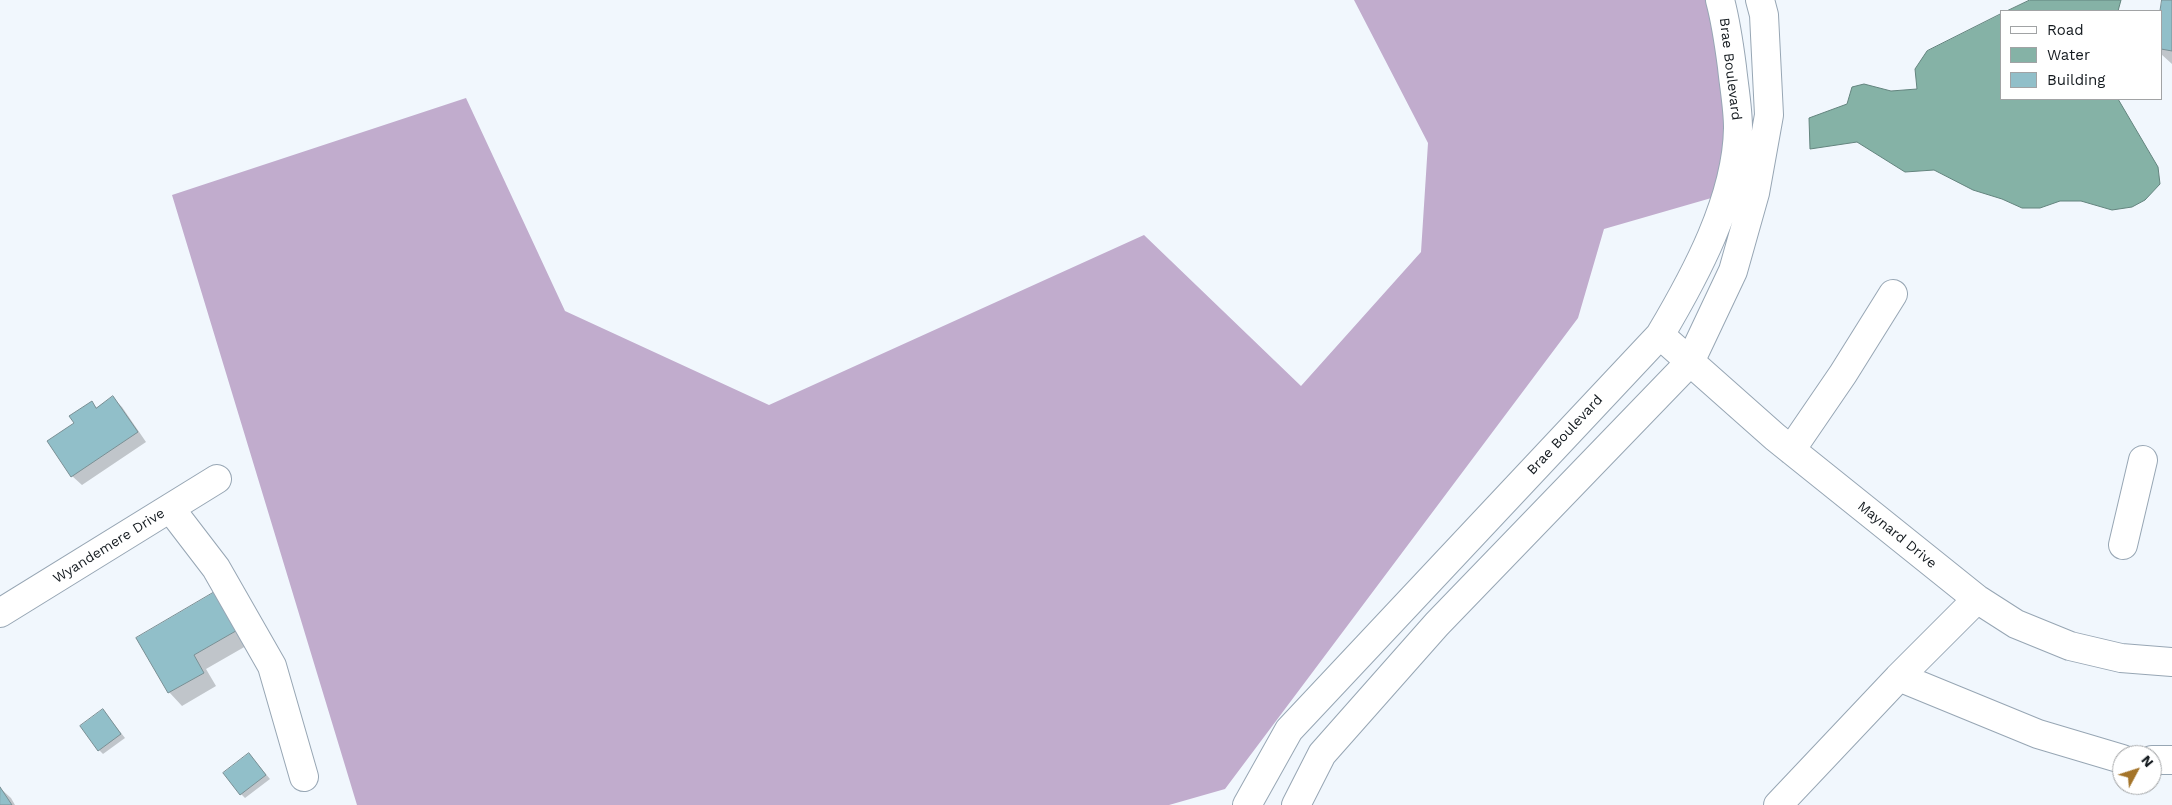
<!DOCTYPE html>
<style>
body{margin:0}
#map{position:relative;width:2172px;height:805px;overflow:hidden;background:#f1f7fd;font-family:"Work Sans",sans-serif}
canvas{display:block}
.legend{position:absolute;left:2000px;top:10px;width:162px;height:90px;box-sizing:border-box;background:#fff;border:1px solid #a1a3a5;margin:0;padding:6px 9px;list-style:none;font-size:15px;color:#141a1f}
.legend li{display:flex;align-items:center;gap:10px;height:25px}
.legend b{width:25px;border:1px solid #a1a3a5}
.north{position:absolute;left:2112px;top:745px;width:50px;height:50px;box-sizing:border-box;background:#fff;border:1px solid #a1a3a5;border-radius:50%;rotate:50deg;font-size:14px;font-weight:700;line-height:20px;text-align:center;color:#141a1f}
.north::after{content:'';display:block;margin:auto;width:18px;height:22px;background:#a47429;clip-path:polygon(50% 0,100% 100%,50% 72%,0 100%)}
</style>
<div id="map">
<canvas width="2172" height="805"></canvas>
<ul class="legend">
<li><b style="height:6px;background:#fff"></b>Road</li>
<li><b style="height:14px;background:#85b2a6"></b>Water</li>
<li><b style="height:14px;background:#91bfc9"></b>Building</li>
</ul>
<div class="north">N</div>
</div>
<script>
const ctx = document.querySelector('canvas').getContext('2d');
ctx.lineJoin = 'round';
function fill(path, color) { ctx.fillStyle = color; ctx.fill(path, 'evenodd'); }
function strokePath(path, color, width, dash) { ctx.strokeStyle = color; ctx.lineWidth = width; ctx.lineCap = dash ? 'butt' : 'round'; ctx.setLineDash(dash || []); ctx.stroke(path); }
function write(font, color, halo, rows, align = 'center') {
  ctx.font = font + ' "Work Sans",sans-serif'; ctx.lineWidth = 4.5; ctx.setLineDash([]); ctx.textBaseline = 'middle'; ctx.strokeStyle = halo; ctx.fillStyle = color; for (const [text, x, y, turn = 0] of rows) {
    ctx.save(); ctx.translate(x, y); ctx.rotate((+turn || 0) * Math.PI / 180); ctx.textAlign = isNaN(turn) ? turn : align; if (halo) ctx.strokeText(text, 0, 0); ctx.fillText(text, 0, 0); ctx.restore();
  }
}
fill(new Path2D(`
 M 1354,0 L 1726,0 L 1744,45 L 1746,188 L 1604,229 L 1578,318 L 1225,789 L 1169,805 L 357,805 L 172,195 L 466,98 L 565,311 L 769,405 L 1144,235 L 1301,386 L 1421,252 L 1428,143 Z`), '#c1accd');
const water = new Path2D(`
 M 2030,0 L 2121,0 L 2118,11 L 2007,11 Z
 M 2001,14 L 2001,99 L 2118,99 L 2158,167 L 2160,184 L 2145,200 L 2132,207 L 2112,210 L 2081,201 L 2060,201 L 2040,208 L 2022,208 L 2002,199 L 1973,190 L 1934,170 L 1905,172 L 1857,142 L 1810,149 L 1809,118 L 1847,104 L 1852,87 L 1864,84 L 1891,91 L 1917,89 L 1915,69 L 1927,51 Z`);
fill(water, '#85b2a6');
strokePath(water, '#63847e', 1);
fill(new Path2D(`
 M 2163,0 L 2172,0 L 2172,64 L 2161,54 L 2161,12 Z
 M 113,398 L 122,407 L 146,442 L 82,485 L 72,476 L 49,442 L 76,423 L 91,402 L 98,409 Z
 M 218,592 L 253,642 L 206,669 L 216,686 L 182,706 L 169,692 Z
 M 103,710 L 125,738 L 103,754 L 99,750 Z
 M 249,754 L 270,779 L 245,798 L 241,794 Z
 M 0,788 L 11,798 L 15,805 L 0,805 Z`), '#0003');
const building = new Path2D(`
 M 2162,0 L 2172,0 L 2172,51 L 2161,49 L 2160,11 Z
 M 113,396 L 138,432 L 71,477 L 47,441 L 74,423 L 69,416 L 92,401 L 96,408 Z
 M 218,590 L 241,628 L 194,655 L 204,673 L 168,693 L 136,638 Z
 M 103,709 L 121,734 L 98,751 L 80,726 Z
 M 249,753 L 266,775 L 240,795 L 223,773 Z
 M 0,787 L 12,805 L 0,805 Z`);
fill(building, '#91bfc9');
strokePath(building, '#798f94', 1);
const minor = new Path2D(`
 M 1660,335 L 1775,437 L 1977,599 L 2016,624 L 2070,646 L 2121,658 L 2172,662
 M 1791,450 L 1843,374 L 1893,294
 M 170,508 L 216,568 L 272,666 L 304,777
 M 2123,545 L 2143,460
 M 0,613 L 217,479
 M 1899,677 L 2038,734 L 2122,759
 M 2152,760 L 2172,760
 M 1247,805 L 1289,730 L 1660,335 C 1695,276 1737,199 1738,128 C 1738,108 1734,87 1732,67 C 1729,44 1726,22 1720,0
 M 1296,805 L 1322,754 L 1437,624 L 1690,362 L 1733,271 L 1755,193 L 1769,115 L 1764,15 L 1760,0
 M 1778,805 L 1899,677 L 1977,599`);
strokePath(minor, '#97a6b4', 30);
strokePath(minor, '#fff', 28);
write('14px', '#141a1f', '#fff', [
 ["Brae Boulevard",1730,69,83],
 ["Brae Boulevard",1565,435,-47],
 ["Maynard Drive",1897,535,39],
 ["Wyandemere Drive",109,546,-32]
]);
</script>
